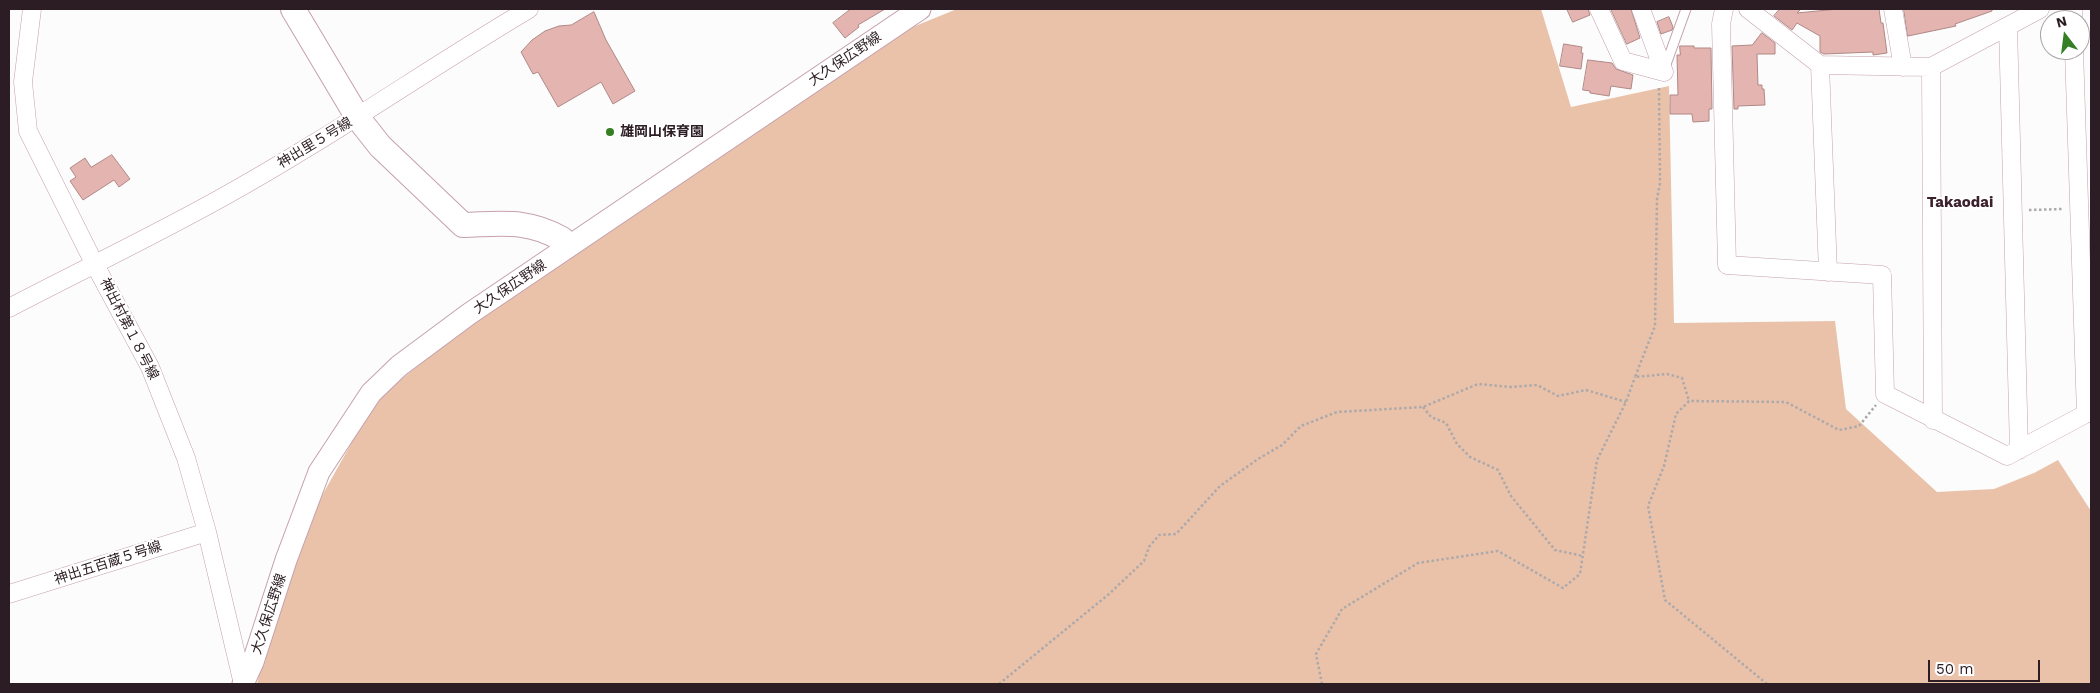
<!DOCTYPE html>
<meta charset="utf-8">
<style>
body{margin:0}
#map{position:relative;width:2100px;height:693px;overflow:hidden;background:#fbfcfb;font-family:"Work Sans",sans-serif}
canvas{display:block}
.frame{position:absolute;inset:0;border:10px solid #2b1d23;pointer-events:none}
.north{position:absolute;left:2040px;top:10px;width:50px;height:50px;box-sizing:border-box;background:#fff;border:1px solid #aaa5a7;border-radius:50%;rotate:345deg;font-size:14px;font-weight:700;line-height:20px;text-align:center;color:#2b1d23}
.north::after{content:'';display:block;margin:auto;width:18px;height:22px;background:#347e24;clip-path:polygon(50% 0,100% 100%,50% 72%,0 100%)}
.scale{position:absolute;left:1928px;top:660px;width:112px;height:22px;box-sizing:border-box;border:2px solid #2b1d23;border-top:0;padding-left:6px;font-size:15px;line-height:18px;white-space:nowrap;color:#2b1d23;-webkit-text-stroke:4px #fff;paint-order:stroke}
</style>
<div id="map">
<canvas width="2100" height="693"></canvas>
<div class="frame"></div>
<div class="north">N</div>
<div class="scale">50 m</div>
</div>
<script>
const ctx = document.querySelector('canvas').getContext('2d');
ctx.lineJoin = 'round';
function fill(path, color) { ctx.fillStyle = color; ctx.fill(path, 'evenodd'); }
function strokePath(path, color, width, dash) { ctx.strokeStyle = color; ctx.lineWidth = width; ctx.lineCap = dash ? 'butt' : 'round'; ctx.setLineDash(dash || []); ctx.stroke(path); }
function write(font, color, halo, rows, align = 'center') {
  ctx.font = font + ' "Work Sans","Noto Sans JP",sans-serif'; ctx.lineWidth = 4; ctx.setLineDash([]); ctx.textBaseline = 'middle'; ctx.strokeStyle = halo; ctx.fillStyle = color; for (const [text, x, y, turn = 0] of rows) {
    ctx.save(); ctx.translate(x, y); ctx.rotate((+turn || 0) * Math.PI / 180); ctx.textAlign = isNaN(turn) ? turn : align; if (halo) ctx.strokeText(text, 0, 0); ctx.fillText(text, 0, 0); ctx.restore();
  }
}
fill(new Path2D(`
 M 957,9 L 1541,9 L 1571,107 L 1669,86 L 1674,323 L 1835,321 L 1846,409 L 1937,492 L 1994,489 L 2034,473 L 2058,460 L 2091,511 L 2091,684 L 257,684 L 286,560 L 375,401 L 472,321 L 898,33 Z`), '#eac2aa');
const building = new Path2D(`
 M 851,9 L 885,9 L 858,25 L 859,27 L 845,38 L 833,23 Z
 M 1567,9 L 1588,9 L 1590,15 L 1573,22 Z
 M 1611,9 L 1631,9 L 1640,38 L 1627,44 Z
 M 1780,9 L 1801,9 L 1797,13 L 1838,9 L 1879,9 L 1881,23 L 1883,23 L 1887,53 L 1873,55 L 1873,52 L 1824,54 L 1820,52 L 1820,36 L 1797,23 L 1792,30 L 1774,16 Z
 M 1904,9 L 1992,9 L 1992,11 L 1955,24 L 1956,26 L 1908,36 Z
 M 594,12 L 606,40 L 635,91 L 613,104 L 601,82 L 558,107 L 538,72 L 533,74 L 521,52 L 532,40 L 545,31 L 559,26 L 571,25 Z
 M 1669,17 L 1673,27 L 1672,30 L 1661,34 L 1657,22 Z
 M 1762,33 L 1775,43 L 1775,54 L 1757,54 L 1758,85 L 1762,85 L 1762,89 L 1764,89 L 1765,105 L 1738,106 L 1738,109 L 1734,109 L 1732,46 L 1752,45 Z
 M 1564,44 L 1582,47 L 1581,53 L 1583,53 L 1581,69 L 1560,66 Z
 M 1680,46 L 1694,46 L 1694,48 L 1711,48 L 1712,109 L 1709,109 L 1709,121 L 1693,122 L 1692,114 L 1670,114 L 1670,95 L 1678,95 L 1677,55 L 1680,55 Z
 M 1588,60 L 1612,63 L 1616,69 L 1633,75 L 1631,89 L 1611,86 L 1609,96 L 1590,93 L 1590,91 L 1583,90 Z
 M 112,155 L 130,179 L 119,187 L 114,180 L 83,200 L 70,181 L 76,177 L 70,168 L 85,158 L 91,167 Z`);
fill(building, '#e4b4b0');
strokePath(building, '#af8886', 1);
const service = new Path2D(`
 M 1664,70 L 1686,9`);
const minor = new Path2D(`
 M 32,9 L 23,82 L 28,131 L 94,263 L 150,367 L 186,458 L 207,532 L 243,684
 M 1599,9 L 1623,61 L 1664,72
 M 1641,9 L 1664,72
 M 1724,9 L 1721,24 L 1727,265 L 1882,275 L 1885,394 L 2007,456 L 2091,411
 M 1748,9 L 1820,65 L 1931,67 L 2040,9
 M 1893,9 L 1903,67
 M 2073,9 L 2073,20
 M 2008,26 L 2019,450
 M 2074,50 L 2086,414
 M 1820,65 L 1828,272
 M 1931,67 L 1933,420
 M 9,308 C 80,271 153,236 223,197 C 328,139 426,70 529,9
 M 9,594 L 207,532`);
const tertiary = new Path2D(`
 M 243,684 L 253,662 L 286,560 L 319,472 L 371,393 L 399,366 L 469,314 L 920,9`);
const secondary = new Path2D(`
 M 293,9 L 358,118 L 380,146 L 463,225 C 502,224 527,219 562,239`);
strokePath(service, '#c5a0ae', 11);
strokePath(minor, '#c5a0ae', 19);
strokePath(tertiary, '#c5a0ae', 23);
strokePath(secondary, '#c5a0ae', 26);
strokePath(new Path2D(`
 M 1659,88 L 1660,183 L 1657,199 L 1655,326 L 1635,377 L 1667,374 L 1682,378 L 1689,401
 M 2029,210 L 2063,209
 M 1423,407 L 1431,417 L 1446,423 L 1457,444 L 1470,457 L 1498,470 L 1511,496 L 1555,550 L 1583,556
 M 999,684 L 1109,594 L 1144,561 L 1149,547 L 1159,535 L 1176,534 L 1220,486 L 1258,459 L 1282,445 L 1301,426 L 1337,412 L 1423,407 L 1478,384 L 1511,387 L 1537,385 L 1558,396 L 1586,390 L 1626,402
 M 1322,684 L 1316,654 L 1342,609 L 1418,563 L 1498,551 L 1563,588 L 1580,574 L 1597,460 L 1626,402 L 1635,377
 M 1767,684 L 1665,600 L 1648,506 L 1664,466 L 1676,414 L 1689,401 L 1786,402 L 1839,430 L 1859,426 L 1876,405`), '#ada9aa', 2.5, [2.5, 2.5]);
strokePath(service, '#fff', 9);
strokePath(minor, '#fff', 18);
strokePath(tertiary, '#fff', 21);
strokePath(secondary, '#fff', 24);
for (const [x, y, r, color] of [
 [610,132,5,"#347e24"]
]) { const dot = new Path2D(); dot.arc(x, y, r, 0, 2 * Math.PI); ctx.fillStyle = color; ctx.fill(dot); strokePath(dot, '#fff', 2); }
write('14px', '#2b1d23', '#fff', [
 ["大久保広野線",845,59,-34],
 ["神出里５号線",315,143,-31],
 ["大久保広野線",510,287,-34],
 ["神出村第１８号線",129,329,63],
 ["神出五百蔵５号線",108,563,-18],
 ["大久保広野線",269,614,-72]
]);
write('bold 14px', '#2b1d23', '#fff', [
 ["雄岡山保育園",620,132]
], 'left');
write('bold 15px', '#3c202b', '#fff', [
 ["Takaodai",1960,203]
]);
</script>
